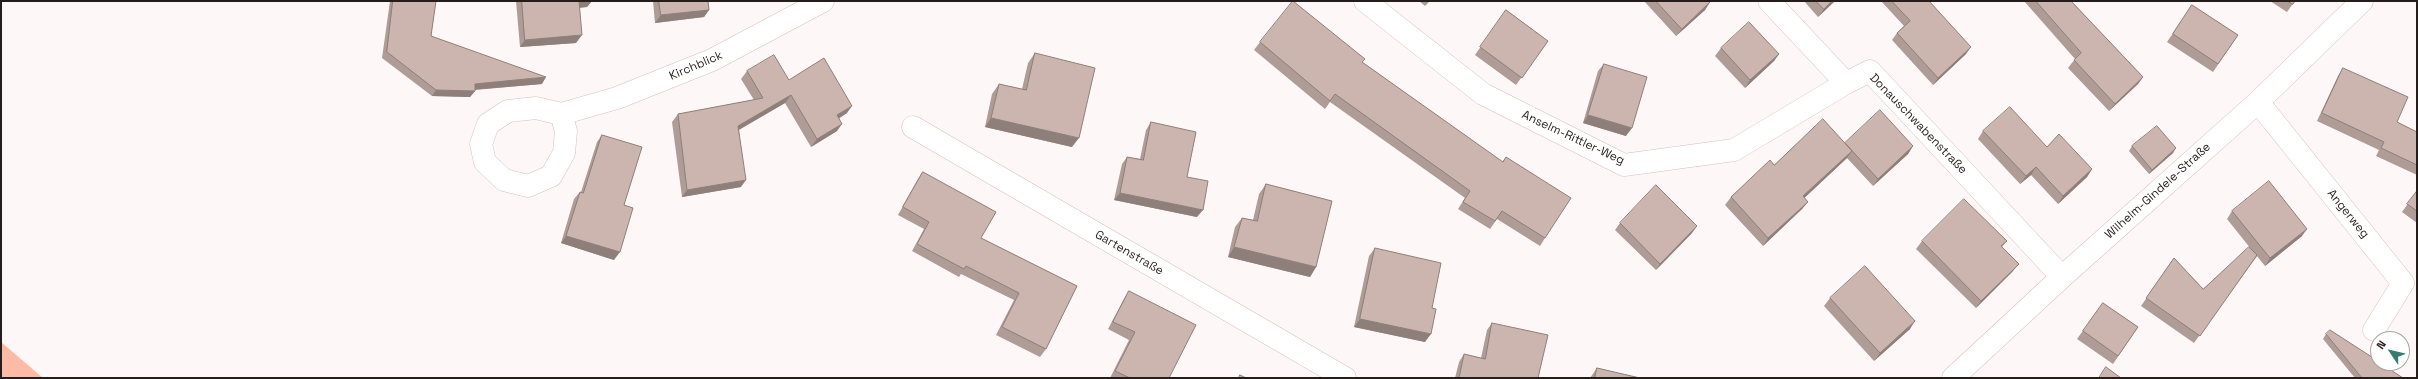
<!DOCTYPE html>
<meta charset="utf-8">
<style>
body{margin:0}
#map{position:relative;width:2418px;height:379px;overflow:hidden;background:#fdf8f7;font-family:"Space Grotesk",sans-serif}
canvas{display:block}
.frame{position:absolute;inset:0;border:2px solid #251d1b;pointer-events:none}
.north{position:absolute;left:2370px;top:331px;width:40px;height:40px;box-sizing:border-box;background:#fff;border:1px solid #a8a5a4;border-radius:50%;rotate:305deg;font-size:11px;font-weight:700;line-height:16px;text-align:center;color:#251d1b}
.north::after{content:'';display:block;margin:auto;width:14px;height:18px;background:#377c71;clip-path:polygon(50% 0,100% 100%,50% 72%,0 100%)}
</style>
<div id="map">
<canvas width="2418" height="379"></canvas>
<div class="frame"></div>
<div class="north">N</div>
</div>
<script>
const ctx = document.querySelector('canvas').getContext('2d');
ctx.lineJoin = 'round';
function fill(path, color) { ctx.fillStyle = color; ctx.fill(path, 'evenodd'); }
function strokePath(path, color, width, dash) { ctx.strokeStyle = color; ctx.lineWidth = width; ctx.lineCap = dash ? 'butt' : 'round'; ctx.setLineDash(dash || []); ctx.stroke(path); }
function write(font, color, halo, rows, align = 'center') {
  ctx.font = font + ' "Space Grotesk",sans-serif'; ctx.lineWidth = 3; ctx.setLineDash([]); ctx.textBaseline = 'middle'; ctx.strokeStyle = halo; ctx.fillStyle = color; for (const [text, x, y, turn = 0] of rows) {
    ctx.save(); ctx.translate(x, y); ctx.rotate((+turn || 0) * Math.PI / 180); ctx.textAlign = isNaN(turn) ? turn : align; if (halo) ctx.strokeText(text, 0, 0); ctx.fillText(text, 0, 0); ctx.restore();
  }
}
fill(new Path2D(`
 M 1,342 L 43,378 L 1,378 Z`), '#fcbaa7');
const minor = new Path2D(`
 M 1365,1 L 1483,94 L 1624,165 L 1734,150 L 1846,83
 M 1769,1 L 1846,83 L 1870,71 L 2062,277
 M 2258,102 L 2403,283 L 2374,330
 M 561,114 L 566,131 L 564,153 L 551,176 L 528,186 L 504,180 L 485,162 L 481,144 L 488,124 L 508,111 L 536,108 L 561,114 L 617,98 L 712,60 L 823,1
 M 913,127 L 1345,378
 M 1953,378 L 2062,277 L 2258,102 L 2362,1`);
strokePath(minor, '#d7c0ba', 23);
strokePath(minor, '#fff', 22);
fill(new Path2D(`
 M 390,1 L 436,1 L 431,36 L 542,84 L 475,90 L 475,91 L 470,97 L 432,96 L 382,58 Z
 M 516,1 L 592,1 L 587,7 L 579,8 L 576,43 L 520,47 Z
 M 653,1 L 708,1 L 709,10 L 704,17 L 655,23 Z
 M 1419,1 L 1430,1 L 1425,6 Z
 M 1644,1 L 1709,1 L 1710,2 L 1705,10 L 1676,36 Z
 M 1804,1 L 1835,1 L 1818,17 Z
 M 1881,1 L 1929,1 L 1966,54 L 1933,85 L 1892,40 L 1897,33 L 1904,26 Z
 M 2024,1 L 2071,1 L 2143,77 L 2138,84 L 2109,111 L 2068,68 L 2075,59 Z
 M 2270,1 L 2295,1 L 2287,12 Z
 M 2192,5 L 2238,35 L 2213,72 L 2167,42 Z
 M 1506,10 L 1548,41 L 1516,85 L 1475,55 Z
 M 1260,42 L 1362,62 L 1502,162 L 1506,157 L 1545,238 L 1540,246 L 1497,219 L 1490,229 L 1458,209 L 1465,198 L 1330,102 L 1325,109 L 1254,50 Z
 M 1721,48 L 1779,54 L 1774,61 L 1745,88 L 1715,56 Z
 M 1035,53 L 1072,147 L 985,127 L 992,94 L 999,84 L 1022,89 L 1028,63 Z
 M 1604,64 L 1626,136 L 1583,123 L 1598,71 Z
 M 2343,68 L 2397,122 L 2417,132 L 2417,175 L 2376,156 L 2379,150 L 2317,121 L 2338,76 Z
 M 747,71 L 789,80 L 847,113 L 839,118 L 837,131 L 811,147 L 785,103 L 739,130 L 741,187 L 682,197 L 672,122 L 678,114 L 754,100 L 741,79 Z
 M 1151,122 L 1187,177 L 1197,217 L 1114,200 L 1122,164 L 1127,157 L 1140,159 L 1146,130 Z
 M 1983,131 L 2047,147 L 2092,169 L 2087,177 L 2058,204 L 2031,175 L 2020,184 L 1978,139 Z
 M 602,135 L 624,205 L 614,260 L 561,243 L 574,199 L 580,192 L 581,192 L 597,142 Z
 M 1845,143 L 1913,146 L 1908,154 L 1873,186 L 1847,158 L 1804,198 L 1808,202 L 1802,209 L 1763,246 L 1725,205 L 1731,197 L 1774,165 Z
 M 2132,146 L 2173,153 L 2149,174 L 2129,151 Z
 M 923,172 L 981,238 L 1077,286 L 1046,349 L 1040,357 L 996,335 L 1014,300 L 961,274 L 959,277 L 912,251 L 924,229 L 898,215 L 918,179 Z
 M 1266,184 L 1316,267 L 1310,277 L 1228,257 L 1235,227 L 1242,218 L 1253,220 L 1259,194 Z
 M 2417,191 L 2417,223 L 2402,212 Z
 M 2232,211 L 2302,236 L 2265,266 L 2257,256 L 2194,343 L 2141,306 L 2174,258 L 2203,289 L 2251,249 L 2227,219 Z
 M 1620,223 L 1692,233 L 1656,270 L 1615,230 Z
 M 1922,241 L 2007,241 L 2002,247 L 2013,271 L 1976,308 L 1916,249 Z
 M 1375,248 L 1432,308 L 1425,342 L 1354,327 L 1369,256 Z
 M 1129,291 L 1169,378 L 1110,378 L 1129,340 L 1108,329 L 1124,299 Z
 M 1830,298 L 1910,329 L 1874,361 L 1824,306 Z
 M 2103,303 L 2138,327 L 2113,364 L 2077,339 Z
 M 1492,323 L 1538,378 L 1455,378 L 1459,362 L 1464,354 L 1481,358 L 1487,330 Z
 M 2326,334 L 2403,378 L 2355,378 L 2323,339 Z
 M 1597,368 L 1640,378 L 1590,378 Z`), '#af9c96');
fill(new Path2D(`
 M 579,1 L 592,1 L 587,7 L 574,8 Z
 M 1832,1 L 1835,1 L 1818,17 L 1824,9 Z
 M 1710,2 L 1705,10 L 1676,36 L 1682,29 Z
 M 709,10 L 704,17 L 655,23 L 661,15 Z
 M 582,35 L 576,43 L 520,47 L 525,40 Z
 M 1971,47 L 1966,54 L 1933,85 L 1938,78 Z
 M 1779,54 L 1774,61 L 1745,88 L 1750,80 Z
 M 546,77 L 542,84 L 470,90 L 475,84 Z
 M 2143,77 L 2138,84 L 2109,111 L 2115,104 Z
 M 436,90 L 475,91 L 470,97 L 432,96 Z
 M 791,95 L 785,103 L 733,133 L 738,126 Z
 M 852,106 L 847,113 L 832,123 L 837,115 Z
 M 1588,115 L 1632,128 L 1626,136 L 1583,123 Z
 M 991,118 L 1079,138 L 1072,147 L 985,127 Z
 M 842,124 L 837,131 L 811,147 L 817,139 Z
 M 1913,146 L 1908,154 L 1873,186 L 1878,179 Z
 M 2176,148 L 2173,153 L 2149,174 L 2152,170 Z
 M 1852,151 L 1847,158 L 1798,204 L 1803,196 Z
 M 2036,167 L 2031,175 L 2020,184 L 2026,176 Z
 M 2092,169 L 2087,177 L 2058,204 L 2063,196 Z
 M 746,180 L 741,187 L 682,197 L 687,190 Z
 M 1120,193 L 1203,210 L 1197,217 L 1114,200 Z
 M 1808,202 L 1802,209 L 1763,246 L 1768,238 Z
 M 1697,226 L 1692,233 L 1656,270 L 1660,264 Z
 M 2307,229 L 2302,236 L 2265,266 L 2270,258 Z
 M 566,236 L 620,252 L 614,260 L 561,243 Z
 M 1234,247 L 1316,267 L 1310,277 L 1228,257 Z
 M 2019,264 L 2013,271 L 1976,308 L 1981,301 Z
 M 1360,319 L 1431,334 L 1425,342 L 1354,327 Z
 M 1915,321 L 1910,329 L 1874,361 L 1880,353 Z`), '#8e7f7a');
const building = new Path2D(`
 M 393,1 L 436,1 L 431,36 L 546,77 L 475,84 L 475,91 L 436,90 L 387,52 Z
 M 522,1 L 579,1 L 582,35 L 525,40 Z
 M 659,1 L 708,1 L 709,10 L 661,15 Z
 M 1293,1 L 1365,59 L 1362,62 L 1503,162 L 1506,157 L 1571,198 L 1545,238 L 1502,211 L 1495,221 L 1463,202 L 1470,191 L 1335,94 L 1330,101 L 1260,42 Z
 M 1656,1 L 1709,1 L 1710,2 L 1682,29 Z
 M 1816,1 L 1832,1 L 1824,9 Z
 M 1892,1 L 1929,1 L 1971,47 L 1938,78 L 1897,33 L 1910,21 Z
 M 2036,1 L 2071,1 L 2143,77 L 2115,104 L 2074,60 L 2081,53 Z
 M 2287,1 L 2295,1 L 2293,4 Z
 M 2192,5 L 2238,35 L 2218,64 L 2173,34 Z
 M 1506,10 L 1548,41 L 1522,78 L 1480,47 Z
 M 1749,22 L 1779,54 L 1750,80 L 1721,48 Z
 M 1035,53 L 1095,68 L 1079,138 L 991,118 L 999,84 L 1026,90 Z
 M 774,55 L 789,80 L 824,58 L 852,106 L 837,115 L 842,124 L 817,139 L 791,95 L 738,126 L 746,180 L 687,190 L 678,114 L 763,98 L 747,71 Z
 M 1604,64 L 1647,77 L 1632,128 L 1588,115 Z
 M 2343,68 L 2408,97 L 2397,122 L 2417,132 L 2417,165 L 2381,148 L 2384,142 L 2322,113 Z
 M 2010,107 L 2047,147 L 2059,134 L 2092,169 L 2063,196 L 2036,167 L 2026,176 L 1983,131 Z
 M 1880,110 L 1913,146 L 1878,179 L 1845,143 Z
 M 1823,119 L 1852,151 L 1803,196 L 1808,202 L 1768,238 L 1731,197 L 1770,160 L 1774,165 Z
 M 1151,122 L 1196,132 L 1187,177 L 1208,181 L 1203,210 L 1120,193 L 1127,157 L 1143,160 Z
 M 2157,126 L 2176,148 L 2152,170 L 2132,146 Z
 M 602,135 L 642,147 L 624,205 L 633,208 L 620,252 L 566,236 L 580,192 L 583,193 Z
 M 923,172 L 996,212 L 981,238 L 1077,286 L 1046,349 L 1002,327 L 1019,293 L 966,266 L 964,269 L 917,244 L 929,222 L 903,207 Z
 M 2269,181 L 2307,229 L 2270,258 L 2232,211 Z
 M 1266,184 L 1332,201 L 1316,267 L 1234,247 L 1242,218 L 1257,221 Z
 M 1656,185 L 1697,226 L 1660,264 L 1620,223 Z
 M 2417,191 L 2417,211 L 2407,204 Z
 M 1964,199 L 2007,241 L 2001,246 L 2019,264 L 1981,301 L 1922,241 Z
 M 2249,247 L 2257,255 L 2200,336 L 2146,298 L 2174,258 L 2203,289 Z
 M 1375,248 L 1441,263 L 1432,308 L 1436,309 L 1431,334 L 1360,319 Z
 M 1865,266 L 1915,321 L 1880,353 L 1830,298 Z
 M 1129,291 L 1196,325 L 1169,378 L 1130,378 L 1115,371 L 1135,332 L 1113,322 Z
 M 2103,303 L 2138,327 L 2118,356 L 2083,331 Z
 M 1492,323 L 1548,335 L 1538,378 L 1459,378 L 1464,354 L 1485,359 Z
 M 2330,330 L 2378,361 L 2378,363 L 2380,363 L 2403,378 L 2362,378 L 2326,334 Z
 M 2106,367 L 2121,378 L 2099,378 Z
 M 1597,368 L 1640,378 L 1595,378 Z
 M 1240,375 L 1246,378 L 1239,378 Z`);
fill(building, '#cbb5ae');
strokePath(building, '#8e7f7a', 1);
write('12px', '#251d1b', '#fff', [
 ["Kirchblick",696,66,-23],
 ["Donauschwabenstraße",1918,124,46],
 ["Anselm-Rittler-Weg",1573,138,25],
 ["Wilhelm-Gindele-Straße",2158,191,-42],
 ["Angerweg",2348,214,51],
 ["Gartenstraße",1129,253,30]
]);
</script>
